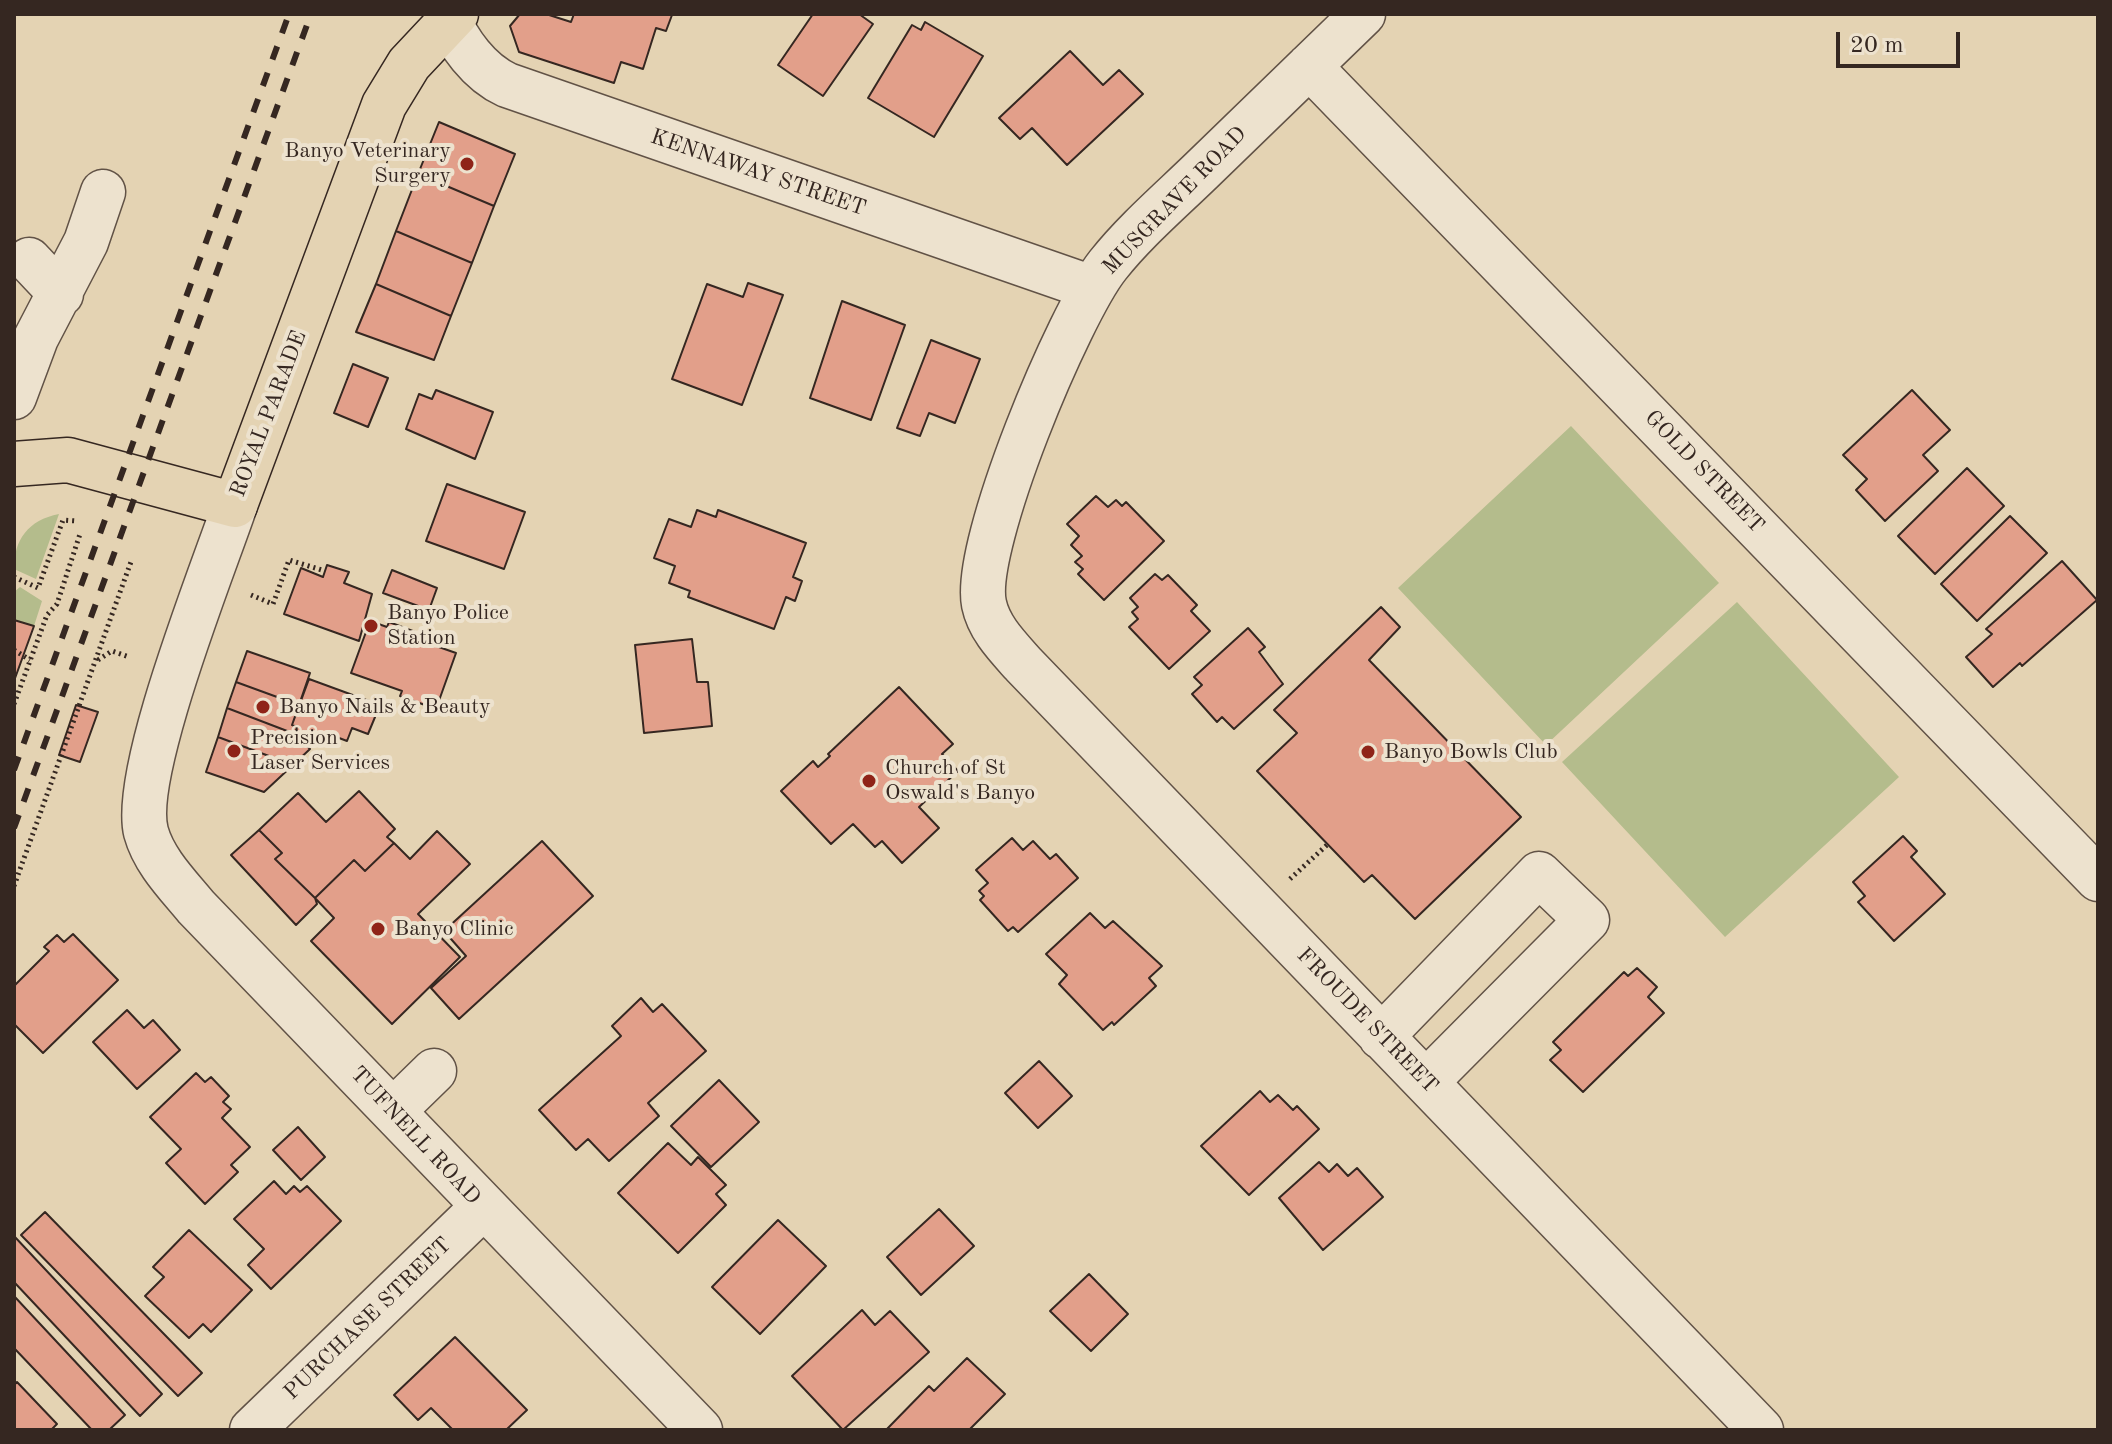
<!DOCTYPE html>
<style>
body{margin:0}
#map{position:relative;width:2112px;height:1444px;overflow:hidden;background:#e4d3b3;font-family:"Old Standard TT",serif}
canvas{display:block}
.frame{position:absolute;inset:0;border:16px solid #352721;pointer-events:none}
.scale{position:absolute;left:1836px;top:32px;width:124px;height:36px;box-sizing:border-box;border:4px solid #352721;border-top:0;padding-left:10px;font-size:24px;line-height:28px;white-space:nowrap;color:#352721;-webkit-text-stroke:6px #ede2ce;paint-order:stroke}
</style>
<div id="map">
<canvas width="2112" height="1444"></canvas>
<div class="frame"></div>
<div class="scale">20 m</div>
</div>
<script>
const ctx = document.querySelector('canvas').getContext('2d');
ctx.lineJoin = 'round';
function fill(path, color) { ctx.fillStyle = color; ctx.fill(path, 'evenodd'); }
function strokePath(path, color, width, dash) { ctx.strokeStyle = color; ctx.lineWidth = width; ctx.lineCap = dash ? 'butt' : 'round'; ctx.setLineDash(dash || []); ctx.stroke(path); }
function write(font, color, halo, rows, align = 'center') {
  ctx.font = font + ' "Old Standard TT",serif'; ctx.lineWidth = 8; ctx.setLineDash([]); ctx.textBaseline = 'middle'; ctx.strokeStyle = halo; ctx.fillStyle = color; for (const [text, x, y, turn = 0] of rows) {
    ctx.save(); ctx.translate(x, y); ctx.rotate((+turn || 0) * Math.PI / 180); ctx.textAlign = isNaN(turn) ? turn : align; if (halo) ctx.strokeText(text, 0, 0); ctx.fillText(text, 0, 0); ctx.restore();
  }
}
fill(new Path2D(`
 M 1571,426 L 1719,583 L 1546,745 L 1398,588 Z
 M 59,514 L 36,579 L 14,569 C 14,540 28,520 59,514 Z
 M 20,587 L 42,601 L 34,626 L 14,620 L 14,592 Z
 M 1737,602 L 1899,777 L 1725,937 L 1562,762 Z`), '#b4bc8c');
const building = new Path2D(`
 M 520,14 L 546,14 L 571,22 L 574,14 L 672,15 L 666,31 L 656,28 L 643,69 L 621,62 L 614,83 L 519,52 L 510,26 Z
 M 813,14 L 859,14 L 873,24 L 823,96 L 778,65 Z
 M 925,22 L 983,56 L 934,137 L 868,98 L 912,25 L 921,30 Z
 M 1070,51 L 1103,85 L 1119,70 L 1143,94 L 1067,165 L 1032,128 L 1020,139 L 999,118 Z
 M 439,122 L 515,154 L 494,206 L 418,174 Z
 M 418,174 L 494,206 L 472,263 L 396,231 Z
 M 396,231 L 472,263 L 451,316 L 376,284 Z
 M 748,283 L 783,295 L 742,405 L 672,379 L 707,284 L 743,297 Z
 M 376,284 L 451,316 L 434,360 L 356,332 Z
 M 842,301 L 905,325 L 871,420 L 810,398 Z
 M 931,340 L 980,359 L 955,423 L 929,413 L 920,436 L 897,428 Z
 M 353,364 L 388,378 L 368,427 L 334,413 Z
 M 436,390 L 493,412 L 475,459 L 406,429 L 419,394 L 432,399 Z
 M 1912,390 L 1950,430 L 1923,455 L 1938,471 L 1885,521 L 1856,490 L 1867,479 L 1843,455 Z
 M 1967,468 L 2004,506 L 1935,574 L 1898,536 Z
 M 447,484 L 525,512 L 504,569 L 426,541 Z
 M 1096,496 L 1108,507 L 1116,500 L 1122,506 L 1126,502 L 1164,541 L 1104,600 L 1078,574 L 1083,569 L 1075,562 L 1082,556 L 1071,545 L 1079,536 L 1067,524 Z
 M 697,510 L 716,517 L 718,510 L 806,543 L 793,577 L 802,581 L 795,601 L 786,597 L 774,629 L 688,597 L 690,591 L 669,583 L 675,566 L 654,558 L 669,519 L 691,527 Z
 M 2010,516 L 2047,553 L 1977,621 L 1941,584 Z
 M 2062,561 L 2097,600 L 2022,666 L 2020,663 L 1993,687 L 1966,657 L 1992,634 L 1986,629 Z
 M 327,565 L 349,572 L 344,583 L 372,594 L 359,641 L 284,614 L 301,568 L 323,577 Z
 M 392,570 L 437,588 L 429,610 L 383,593 Z
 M 1155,574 L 1162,580 L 1168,575 L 1197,605 L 1191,611 L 1210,631 L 1169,669 L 1129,627 L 1138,619 L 1132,612 L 1138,607 L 1130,598 Z
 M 1381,607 L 1400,627 L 1369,660 L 1521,817 L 1415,919 L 1372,875 L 1364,882 L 1257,771 L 1297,733 L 1274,710 Z
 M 14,620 L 34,626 L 14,681 Z
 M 370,621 L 387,627 L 389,622 L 418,633 L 416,639 L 456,653 L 436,709 L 400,696 L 402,691 L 351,673 Z
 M 1248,628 L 1265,647 L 1259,652 L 1283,684 L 1234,729 L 1222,717 L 1217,722 L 1192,694 L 1202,685 L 1194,677 Z
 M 692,639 L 697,682 L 708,682 L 712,726 L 644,733 L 635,645 Z
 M 247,651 L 310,673 L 299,705 L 236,682 Z
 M 309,679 L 380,705 L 368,734 L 352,728 L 347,741 L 326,733 L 322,744 L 295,734 L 297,727 L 292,725 Z
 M 236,682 L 299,705 L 292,725 L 297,727 L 295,734 L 227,708 Z
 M 899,687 L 953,744 L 942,754 L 958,771 L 919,807 L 939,828 L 902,863 L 882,841 L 875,847 L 853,824 L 831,844 L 781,791 L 813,761 L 818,767 L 830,756 L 828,754 Z
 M 76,705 L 98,712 L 80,762 L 59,755 Z
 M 227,708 L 295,734 L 310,749 L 293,765 L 218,737 Z
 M 218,737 L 293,765 L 264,792 L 206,772 Z
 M 359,791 L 395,829 L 387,837 L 394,843 L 365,871 L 354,860 L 315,898 L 275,859 L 282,853 L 259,830 L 298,793 L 326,822 Z
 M 259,830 L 282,853 L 275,859 L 315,898 L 317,904 L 296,925 L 231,855 Z
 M 437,831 L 470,864 L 418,914 L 460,957 L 392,1024 L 311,941 L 334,918 L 315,898 L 354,860 L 365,871 L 394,843 L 410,859 Z
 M 1903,836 L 1917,851 L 1911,857 L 1945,894 L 1894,941 L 1858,902 L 1865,896 L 1853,882 Z
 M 1012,838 L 1023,850 L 1033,841 L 1050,859 L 1056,854 L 1078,878 L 1018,932 L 1013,927 L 1008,931 L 980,900 L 984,896 L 979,891 L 988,883 L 976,870 Z
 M 542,841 L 593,896 L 459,1019 L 431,988 L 466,956 L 444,931 Z
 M 1090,913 L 1105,928 L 1113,921 L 1162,966 L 1149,978 L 1156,986 L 1114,1025 L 1112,1022 L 1103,1030 L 1059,984 L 1067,975 L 1046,954 Z
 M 73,934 L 118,980 L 43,1053 L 14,1024 L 14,986 L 49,951 L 44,947 L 57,935 L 64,942 Z
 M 1637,968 L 1657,987 L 1648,997 L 1664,1013 L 1583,1092 L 1550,1060 L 1561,1050 L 1553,1042 L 1624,972 L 1628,976 Z
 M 641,998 L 653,1012 L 662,1004 L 706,1051 L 648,1103 L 659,1116 L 609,1161 L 588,1139 L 576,1150 L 539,1110 L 621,1036 L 612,1026 Z
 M 127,1010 L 144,1028 L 153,1020 L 180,1050 L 137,1089 L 93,1042 Z
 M 1039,1061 L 1072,1096 L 1038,1128 L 1005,1093 Z
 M 196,1073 L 205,1082 L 211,1077 L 229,1096 L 223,1102 L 231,1109 L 222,1118 L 250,1147 L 231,1165 L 238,1172 L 205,1204 L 166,1163 L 181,1149 L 150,1117 Z
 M 719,1080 L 759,1122 L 711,1167 L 671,1126 Z
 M 1260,1091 L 1270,1102 L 1278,1095 L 1293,1110 L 1297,1106 L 1319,1129 L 1249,1195 L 1201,1146 Z
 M 298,1127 L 325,1157 L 301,1180 L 273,1150 Z
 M 668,1143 L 691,1165 L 698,1157 L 726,1185 L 716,1194 L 726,1205 L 678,1253 L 618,1193 Z
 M 1319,1162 L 1329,1172 L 1337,1164 L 1348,1176 L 1357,1168 L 1383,1197 L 1323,1250 L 1279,1198 Z
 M 274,1181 L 286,1194 L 294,1186 L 300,1192 L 307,1186 L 341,1221 L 271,1289 L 248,1265 L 264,1249 L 234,1219 Z
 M 939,1209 L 974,1246 L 921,1295 L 887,1257 Z
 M 45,1212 L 202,1373 L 178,1396 L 21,1235 Z
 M 778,1220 L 826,1266 L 760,1334 L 712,1287 Z
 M 189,1230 L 252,1290 L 211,1332 L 203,1324 L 189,1338 L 145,1296 L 164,1277 L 153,1267 Z
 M 14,1236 L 162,1394 L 140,1416 L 14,1282 Z
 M 1089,1274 L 1128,1314 L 1091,1351 L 1050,1311 Z
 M 14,1296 L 125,1415 L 109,1430 L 92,1430 L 14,1348 Z
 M 862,1310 L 875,1325 L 890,1311 L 929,1352 L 843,1430 L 792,1376 Z
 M 455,1337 L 527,1410 L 506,1430 L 453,1430 L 431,1408 L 418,1420 L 394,1395 Z
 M 967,1358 L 1005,1394 L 969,1430 L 886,1430 L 929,1386 L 934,1391 Z
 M 17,1382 L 57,1424 L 51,1430 L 14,1430 L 14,1385 Z`);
fill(building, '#e29f8a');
strokePath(building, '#352721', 2);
const minor = new Path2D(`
 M 446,14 C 458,43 479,72 507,85 L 1092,288
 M 1363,14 C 1309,66 1255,118 1202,170 C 1170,201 1135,231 1108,265 C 1069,314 972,545 984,604 C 989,628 1007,646 1023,664 L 1761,1430
 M 1309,66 L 2098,879
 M 29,260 L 61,294
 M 14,397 L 36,338 L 86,242 L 103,192
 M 235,505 C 213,570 131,773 146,832 C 154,861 177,884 196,907 L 700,1430
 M 1381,1037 L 1539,874 L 1587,920 L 1426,1082
 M 393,1111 L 434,1071
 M 252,1430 L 483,1207`);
const major = new Path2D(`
 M 14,464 L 68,460 L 235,505 L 384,105 L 409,64 L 456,14`);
strokePath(minor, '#615246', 47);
strokePath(major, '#352721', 47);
strokePath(new Path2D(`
 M 14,577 L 38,588 L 63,520 L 76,521
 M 251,595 L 273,604 L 289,560 L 325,571
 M 14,650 L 30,660
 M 98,660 L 112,651 L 129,657
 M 14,704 L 47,615 L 57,604 L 80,534
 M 1290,879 L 1328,844
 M 14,886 L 132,559`), '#352721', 5, [2, 4]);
strokePath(minor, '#ede2ce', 44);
strokePath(major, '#e4d3b3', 44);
strokePath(new Path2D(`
 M 14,770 L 289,14
 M 14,828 L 311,14`), '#352721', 6, [14, 14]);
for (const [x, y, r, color] of [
 [467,164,8,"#8f2418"],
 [371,626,8,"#8f2418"],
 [263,707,8,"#8f2418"],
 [234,751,8,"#8f2418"],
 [1368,752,8,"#8f2418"],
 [869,781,8,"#8f2418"],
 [378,929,8,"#8f2418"]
]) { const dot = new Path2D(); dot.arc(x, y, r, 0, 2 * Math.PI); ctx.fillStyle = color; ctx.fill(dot); strokePath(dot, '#ede2ce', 3); }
write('22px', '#352721', '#ede2ce', [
 ["Banyo Veterinary",451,151,"right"],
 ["Surgery",451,176,"right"],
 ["Banyo Police",387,613],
 ["Station",387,638],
 ["Banyo Nails & Beauty",279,707],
 ["Precision",250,738],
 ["Laser Services",250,763],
 ["Banyo Bowls Club",1384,752],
 ["Church of St",885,768],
 ["Oswald's Banyo",885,793],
 ["Banyo Clinic",394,929]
], 'left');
write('22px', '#352721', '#ede2ce', [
 ["KENNAWAY STREET",758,173,19],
 ["MUSGRAVE ROAD",1175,201,-46],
 ["ROYAL PARADE",269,414,-69],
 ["GOLD STREET",1704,472,46],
 ["FROUDE STREET",1367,1021,46],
 ["TUFNELL ROAD",415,1136,47],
 ["PURCHASE STREET",368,1319,-44]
]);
</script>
